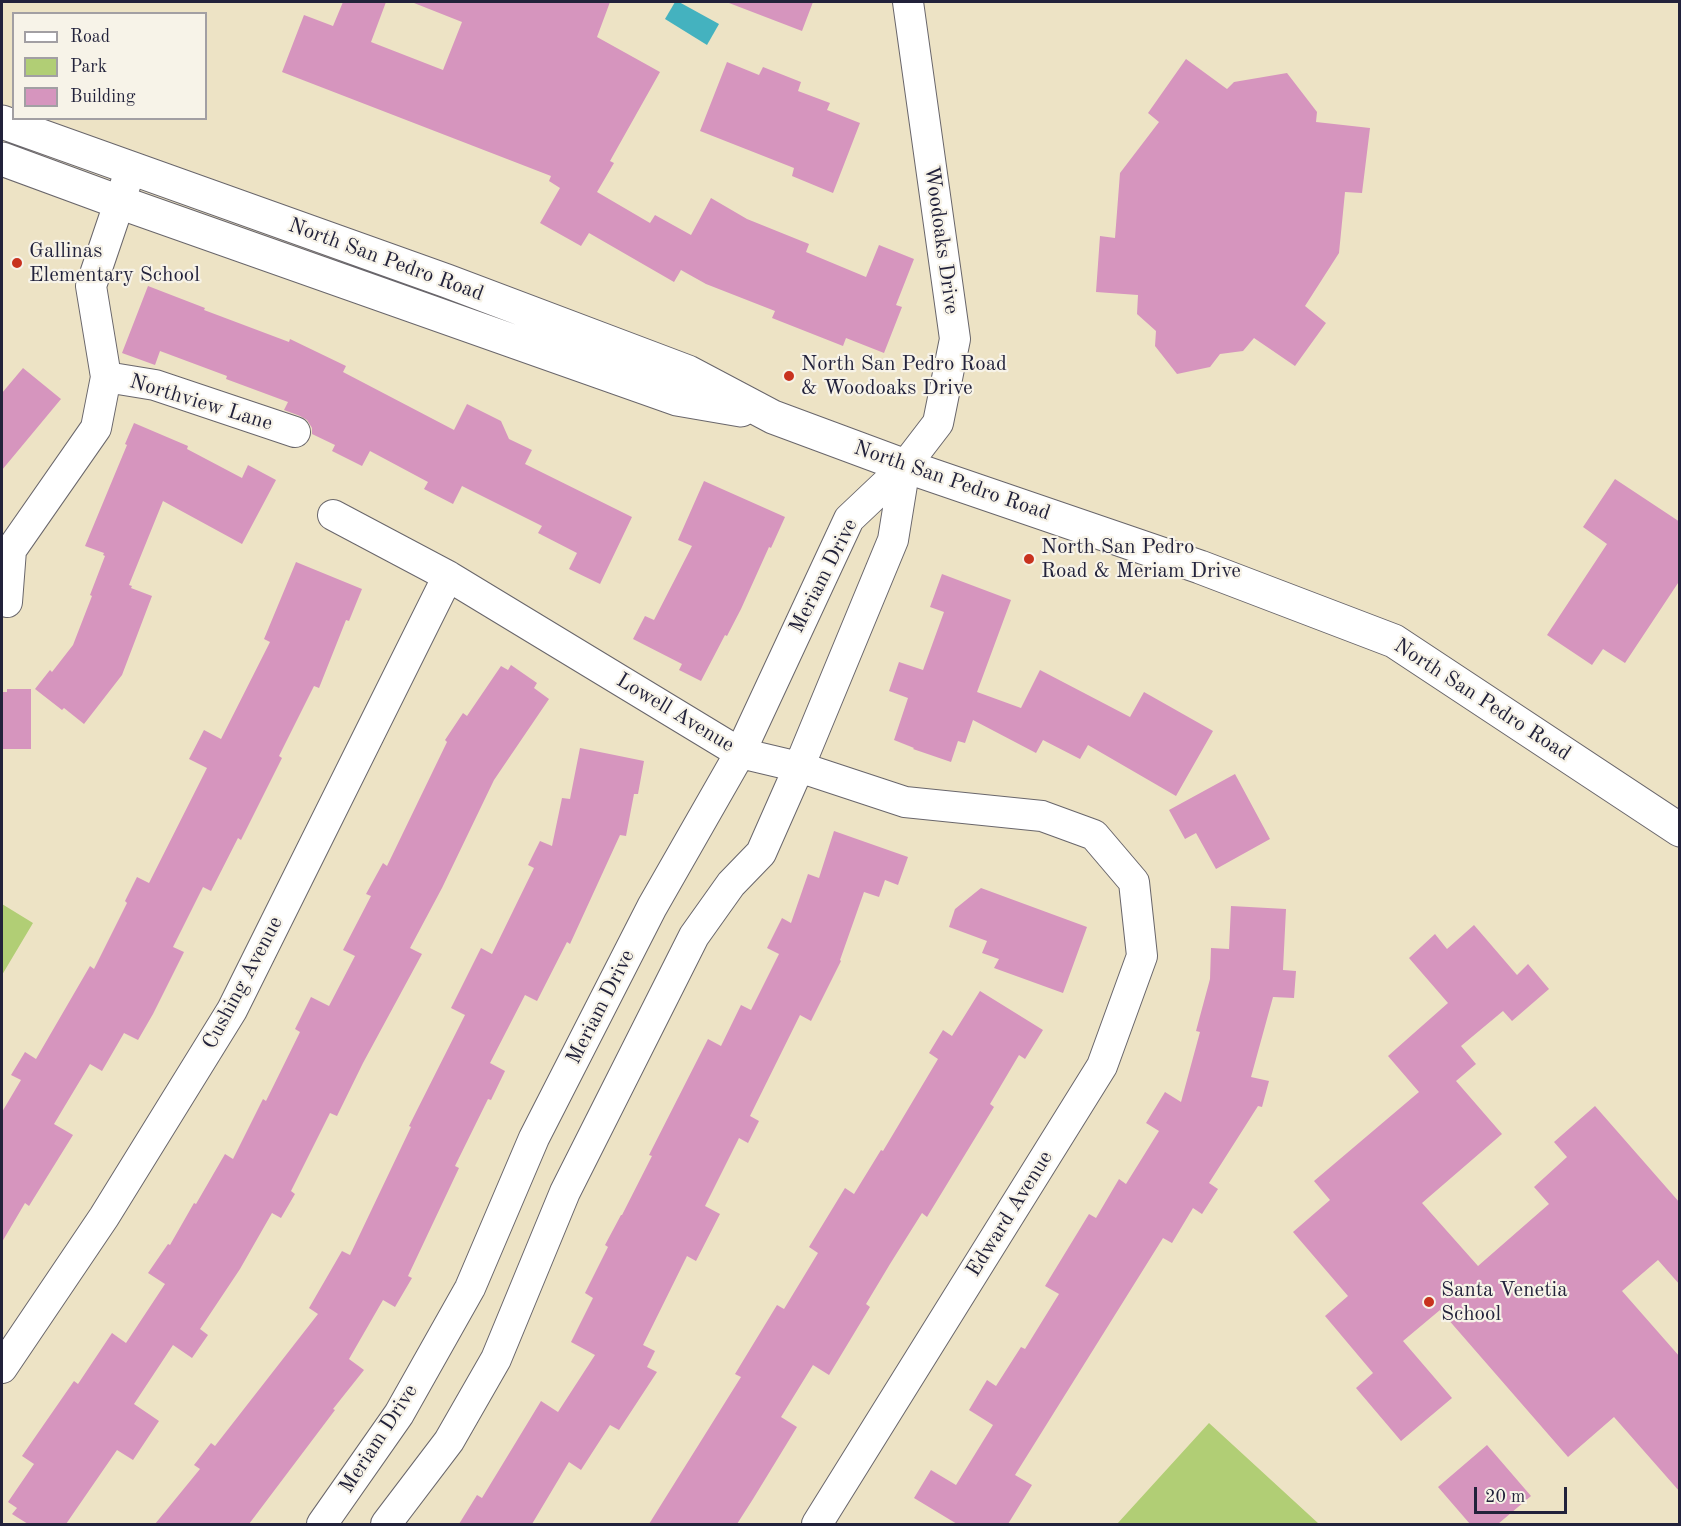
<!DOCTYPE html>
<style>
body{margin:0}
#map{position:relative;width:1681px;height:1526px;overflow:hidden;background:#ede3c5;font-family:"Old Standard TT",serif}
canvas{display:block}
.frame{position:absolute;inset:0;border:3px solid #22223b;pointer-events:none}
.legend{position:absolute;left:12px;top:12px;width:195px;height:108px;box-sizing:border-box;background:#f7f3e8;border:2px solid #a29fa3;margin:0;padding:8px 10px;list-style:none;font-size:18px;color:#22223b}
.legend li{display:flex;align-items:center;gap:12px;height:30px}
.legend b{width:30px;border:2px solid #a29fa3}
.scale{position:absolute;left:1474px;top:1487px;width:93px;height:27px;box-sizing:border-box;border:3px solid #22223b;border-top:0;padding-left:8px;font-size:18px;line-height:21px;white-space:nowrap;color:#22223b;-webkit-text-stroke:4px #f7f3e8;paint-order:stroke}
</style>
<div id="map">
<canvas width="1681" height="1526"></canvas>
<div class="frame"></div>
<ul class="legend">
<li><b style="height:8px;background:#fff"></b>Road</li>
<li><b style="height:16px;background:#b1ce75"></b>Park</li>
<li><b style="height:16px;background:#d695be"></b>Building</li>
</ul>
<div class="scale">20 m</div>
</div>
<script>
const ctx = document.querySelector('canvas').getContext('2d');
ctx.lineJoin = 'round';
function fill(path, color) { ctx.fillStyle = color; ctx.fill(path, 'evenodd'); }
function strokePath(path, color, width, dash) { ctx.strokeStyle = color; ctx.lineWidth = width; ctx.lineCap = dash ? 'butt' : 'round'; ctx.setLineDash(dash || []); ctx.stroke(path); }
function write(font, color, halo, rows, align = 'center') {
  ctx.font = font + ' "Old Standard TT",serif'; ctx.lineWidth = 4.5; ctx.setLineDash([]); ctx.textBaseline = 'middle'; ctx.strokeStyle = halo; ctx.fillStyle = color; for (const [text, x, y, turn = 0] of rows) {
    ctx.save(); ctx.translate(x, y); ctx.rotate((+turn || 0) * Math.PI / 180); ctx.textAlign = isNaN(turn) ? turn : align; if (halo) ctx.strokeText(text, 0, 0); ctx.fillText(text, 0, 0); ctx.restore();
  }
}
fill(new Path2D(`
 M 2,904 L 33,923 L 2,975 Z
 M 1209,1423 L 1319,1524 L 1117,1524 Z`), '#b1ce75');
fill(new Path2D(`
 M 675,2 L 679,2 L 719,24 L 707,45 L 665,19 Z`), '#44b2bf');
fill(new Path2D(`
 M 343,2 L 386,2 L 371,42 L 443,70 L 462,22 L 414,3 L 414,2 L 610,2 L 597,37 L 660,72 L 610,161 L 614,163 L 597,192 L 650,223 L 655,215 L 691,235 L 711,198 L 747,219 L 809,244 L 806,252 L 866,277 L 879,245 L 914,259 L 896,305 L 902,307 L 884,353 L 846,338 L 843,346 L 772,318 L 775,311 L 706,284 L 681,270 L 674,282 L 589,233 L 581,246 L 540,223 L 560,188 L 549,181 L 551,176 L 282,72 L 304,15 L 333,26 Z
 M 730,2 L 813,2 L 802,31 L 729,3 Z
 M 1186,59 L 1227,89 L 1234,82 L 1287,73 L 1317,112 L 1316,122 L 1370,128 L 1362,193 L 1345,192 L 1339,253 L 1305,306 L 1326,323 L 1295,366 L 1254,338 L 1243,351 L 1220,354 L 1210,367 L 1177,374 L 1155,346 L 1156,331 L 1137,314 L 1138,295 L 1096,292 L 1100,236 L 1115,238 L 1120,173 L 1159,122 L 1148,113 Z
 M 727,62 L 759,75 L 763,67 L 801,82 L 798,91 L 830,103 L 827,110 L 860,123 L 833,193 L 792,176 L 794,168 L 700,131 Z
 M 148,286 L 205,308 L 204,310 L 289,342 L 290,339 L 346,366 L 343,372 L 454,430 L 467,404 L 501,421 L 509,439 L 532,450 L 525,464 L 632,517 L 600,584 L 569,569 L 577,553 L 538,533 L 542,526 L 462,486 L 453,504 L 424,489 L 428,482 L 370,451 L 362,466 L 332,451 L 335,445 L 312,434 L 312,428 L 307,420 L 300,416 L 284,410 L 288,402 L 226,379 L 227,376 L 160,351 L 155,365 L 122,353 Z
 M 23,368 L 61,399 L 2,470 L 2,393 Z
 M 134,423 L 188,446 L 187,449 L 242,478 L 248,465 L 276,480 L 242,544 L 163,501 L 129,585 L 132,586 L 131,588 L 152,596 L 122,675 L 84,724 L 64,708 L 62,710 L 35,689 L 50,670 L 52,672 L 73,645 L 92,596 L 90,595 L 105,556 L 103,555 L 104,553 L 85,546 L 127,445 L 125,444 Z
 M 1615,479 L 1680,522 L 1680,580 L 1625,663 L 1603,649 L 1592,665 L 1547,635 L 1607,544 L 1583,527 Z
 M 704,481 L 785,517 L 771,548 L 769,547 L 741,609 L 727,636 L 725,635 L 701,681 L 679,670 L 682,664 L 633,639 L 645,616 L 654,620 L 692,546 L 678,540 Z
 M 296,562 L 362,589 L 349,621 L 346,620 L 319,688 L 314,686 L 279,756 L 282,758 L 241,840 L 238,838 L 211,891 L 203,887 L 173,947 L 184,952 L 153,1014 L 138,1040 L 124,1033 L 102,1071 L 90,1064 L 54,1124 L 73,1135 L 29,1206 L 25,1203 L 2,1242 L 2,1112 L 21,1080 L 11,1075 L 25,1052 L 36,1059 L 90,966 L 94,969 L 127,903 L 125,901 L 137,877 L 149,883 L 207,768 L 189,759 L 204,730 L 221,739 L 270,642 L 264,639 Z
 M 942,574 L 1011,600 L 977,692 L 1021,708 L 1040,670 L 1130,717 L 1144,692 L 1213,731 L 1176,796 L 1088,745 L 1080,759 L 1043,740 L 1036,753 L 973,720 L 965,743 L 958,741 L 951,762 L 913,749 L 914,748 L 894,740 L 908,698 L 889,691 L 899,662 L 923,670 L 944,612 L 930,607 Z
 M 511,665 L 537,683 L 534,688 L 549,699 L 494,780 L 442,888 L 410,948 L 422,954 L 363,1063 L 337,1116 L 330,1113 L 291,1191 L 295,1194 L 281,1218 L 272,1213 L 240,1269 L 200,1329 L 208,1335 L 192,1358 L 173,1345 L 134,1404 L 159,1421 L 133,1460 L 117,1450 L 66,1524 L 28,1524 L 12,1514 L 17,1508 L 8,1502 L 34,1464 L 22,1456 L 74,1381 L 78,1384 L 112,1333 L 126,1343 L 165,1284 L 148,1273 L 168,1244 L 170,1245 L 194,1203 L 196,1204 L 225,1154 L 233,1159 L 263,1099 L 266,1101 L 300,1032 L 295,1029 L 311,997 L 329,1006 L 355,956 L 343,950 L 371,896 L 366,894 L 383,863 L 387,866 L 447,742 L 445,740 L 463,713 L 467,716 L 501,666 L 508,670 Z
 M 7,689 L 31,689 L 31,749 L 2,749 L 2,692 L 7,692 Z
 M 580,748 L 644,761 L 638,794 L 634,794 L 626,836 L 620,835 L 570,944 L 567,942 L 537,1001 L 525,995 L 490,1063 L 505,1071 L 491,1100 L 488,1099 L 455,1166 L 459,1168 L 408,1276 L 412,1278 L 395,1307 L 383,1300 L 349,1359 L 364,1370 L 333,1409 L 335,1410 L 249,1524 L 155,1524 L 200,1469 L 194,1465 L 211,1443 L 215,1446 L 318,1314 L 309,1308 L 342,1251 L 350,1255 L 411,1127 L 409,1126 L 465,1015 L 451,1008 L 481,948 L 492,954 L 534,868 L 528,865 L 540,841 L 552,846 L 562,798 L 570,799 Z
 M 1235,774 L 1270,839 L 1216,869 L 1196,833 L 1185,839 L 1169,810 Z
 M 834,831 L 908,857 L 898,885 L 885,880 L 879,897 L 864,892 L 840,960 L 841,961 L 811,1021 L 800,1015 L 750,1116 L 759,1121 L 748,1143 L 739,1138 L 705,1206 L 720,1214 L 696,1261 L 687,1256 L 643,1345 L 655,1351 L 647,1367 L 657,1372 L 619,1430 L 610,1425 L 581,1470 L 569,1462 L 532,1524 L 533,1524 L 459,1524 L 477,1495 L 482,1498 L 541,1401 L 558,1412 L 595,1355 L 571,1342 L 593,1298 L 585,1293 L 608,1247 L 605,1245 L 621,1215 L 622,1215 L 652,1156 L 649,1155 L 708,1039 L 721,1046 L 741,1005 L 751,1010 L 779,954 L 767,948 L 782,918 L 791,923 L 808,874 L 819,878 Z
 M 981,888 L 1087,927 L 1063,993 L 994,968 L 999,959 L 982,953 L 987,941 L 949,927 L 955,909 Z
 M 1231,906 L 1286,909 L 1283,970 L 1296,971 L 1294,998 L 1273,997 L 1251,1077 L 1269,1081 L 1262,1107 L 1258,1106 L 1209,1183 L 1218,1189 L 1202,1214 L 1193,1208 L 1172,1243 L 1163,1238 L 1015,1475 L 1032,1485 L 1008,1524 L 957,1524 L 914,1498 L 931,1470 L 956,1485 L 993,1425 L 969,1410 L 987,1380 L 996,1386 L 1021,1347 L 1025,1349 L 1059,1294 L 1045,1286 L 1089,1214 L 1096,1218 L 1119,1179 L 1126,1184 L 1159,1131 L 1146,1123 L 1165,1092 L 1181,1102 L 1200,1032 L 1196,1031 L 1210,979 L 1211,948 L 1229,949 Z
 M 1474,925 L 1517,975 L 1528,964 L 1549,989 L 1512,1021 L 1503,1011 L 1461,1046 L 1476,1064 L 1456,1081 L 1502,1134 L 1422,1203 L 1478,1266 L 1549,1204 L 1534,1187 L 1567,1157 L 1554,1142 L 1595,1106 L 1680,1203 L 1680,1285 L 1658,1260 L 1622,1291 L 1680,1357 L 1680,1492 L 1614,1417 L 1568,1457 L 1440,1310 L 1403,1341 L 1452,1398 L 1401,1441 L 1356,1388 L 1373,1373 L 1325,1316 L 1348,1296 L 1293,1232 L 1330,1200 L 1314,1181 L 1419,1092 L 1388,1056 L 1448,1003 L 1409,958 L 1435,934 L 1447,949 Z
 M 980,991 L 1043,1030 L 1025,1059 L 1019,1055 L 990,1104 L 994,1107 L 927,1217 L 922,1213 L 890,1264 L 866,1304 L 870,1307 L 829,1375 L 813,1365 L 781,1417 L 797,1427 L 753,1499 L 737,1524 L 649,1524 L 741,1377 L 735,1374 L 777,1305 L 784,1309 L 818,1253 L 809,1247 L 845,1188 L 854,1194 L 881,1150 L 883,1151 L 938,1059 L 929,1053 L 943,1030 L 952,1036 Z
 M 1487,1445 L 1531,1496 L 1498,1524 L 1470,1524 L 1438,1487 Z`), '#d695be');
const minor = new Path2D(`
 M 106,377 L 155,385 L 295,432
 M 333,515 L 448,576 L 740,753 L 799,767 L 905,802 L 1042,816 L 1094,835 L 1134,882 L 1142,956 L 1102,1066 L 817,1524
 M 7,602 L 11,550 L 96,428 L 106,377 L 91,286 L 131,168
 M 2,1368 L 104,1217 L 232,1010 L 448,576
 M 322,1524 L 399,1414 L 470,1288 L 534,1138 L 652,907 L 740,753 L 849,519 L 905,466 L 938,423 L 955,339 L 908,2
 M 386,1524 L 449,1441 L 496,1359 L 565,1192 L 694,936 L 731,884 L 761,853 L 799,767 L 893,540 L 905,466`);
const secondary = new Path2D(`
 M 2,122 L 447,281 L 688,372 L 773,417 L 905,466 L 1200,567 L 1394,641 L 1680,830
 M 2,159 L 119,202 L 677,399 L 741,410`);
strokePath(minor, '#69666b', 32);
strokePath(secondary, '#69666b', 35);
strokePath(minor, '#fff', 30);
strokePath(secondary, '#fff', 33);
for (const [x, y, r, color] of [
 [17,263,6,"#c8321e"],
 [789,376,6,"#c8321e"],
 [1029,559,6,"#c8321e"],
 [1429,1302,6,"#c8321e"]
]) { const dot = new Path2D(); dot.arc(x, y, r, 0, 2 * Math.PI); ctx.fillStyle = color; ctx.fill(dot); strokePath(dot, '#f7f3e8', 2); }
write('21px', '#22223b', '#f7f3e8', [
 ["Woodoaks Drive",941,240,82],
 ["North San Pedro Road",386,260,20],
 ["Northview Lane",201,403,17],
 ["North San Pedro Road",952,481,19],
 ["Meriam Drive",824,576,-63],
 ["North San Pedro Road",1482,700,33],
 ["Lowell Avenue",675,713,31],
 ["Cushing Avenue",243,983,-62],
 ["Meriam Drive",601,1007,-63],
 ["Edward Avenue",1010,1214,-58],
 ["Meriam Drive",379,1439,-57]
]);
write('21px', '#22223b', '#f7f3e8', [
 ["Gallinas",29,251],
 ["Elementary School",29,275],
 ["North San Pedro Road",801,364],
 ["& Woodoaks Drive",801,388],
 ["North San Pedro",1041,547],
 ["Road & Meriam Drive",1041,571],
 ["Santa Venetia",1441,1290],
 ["School",1441,1314]
], 'left');
</script>
